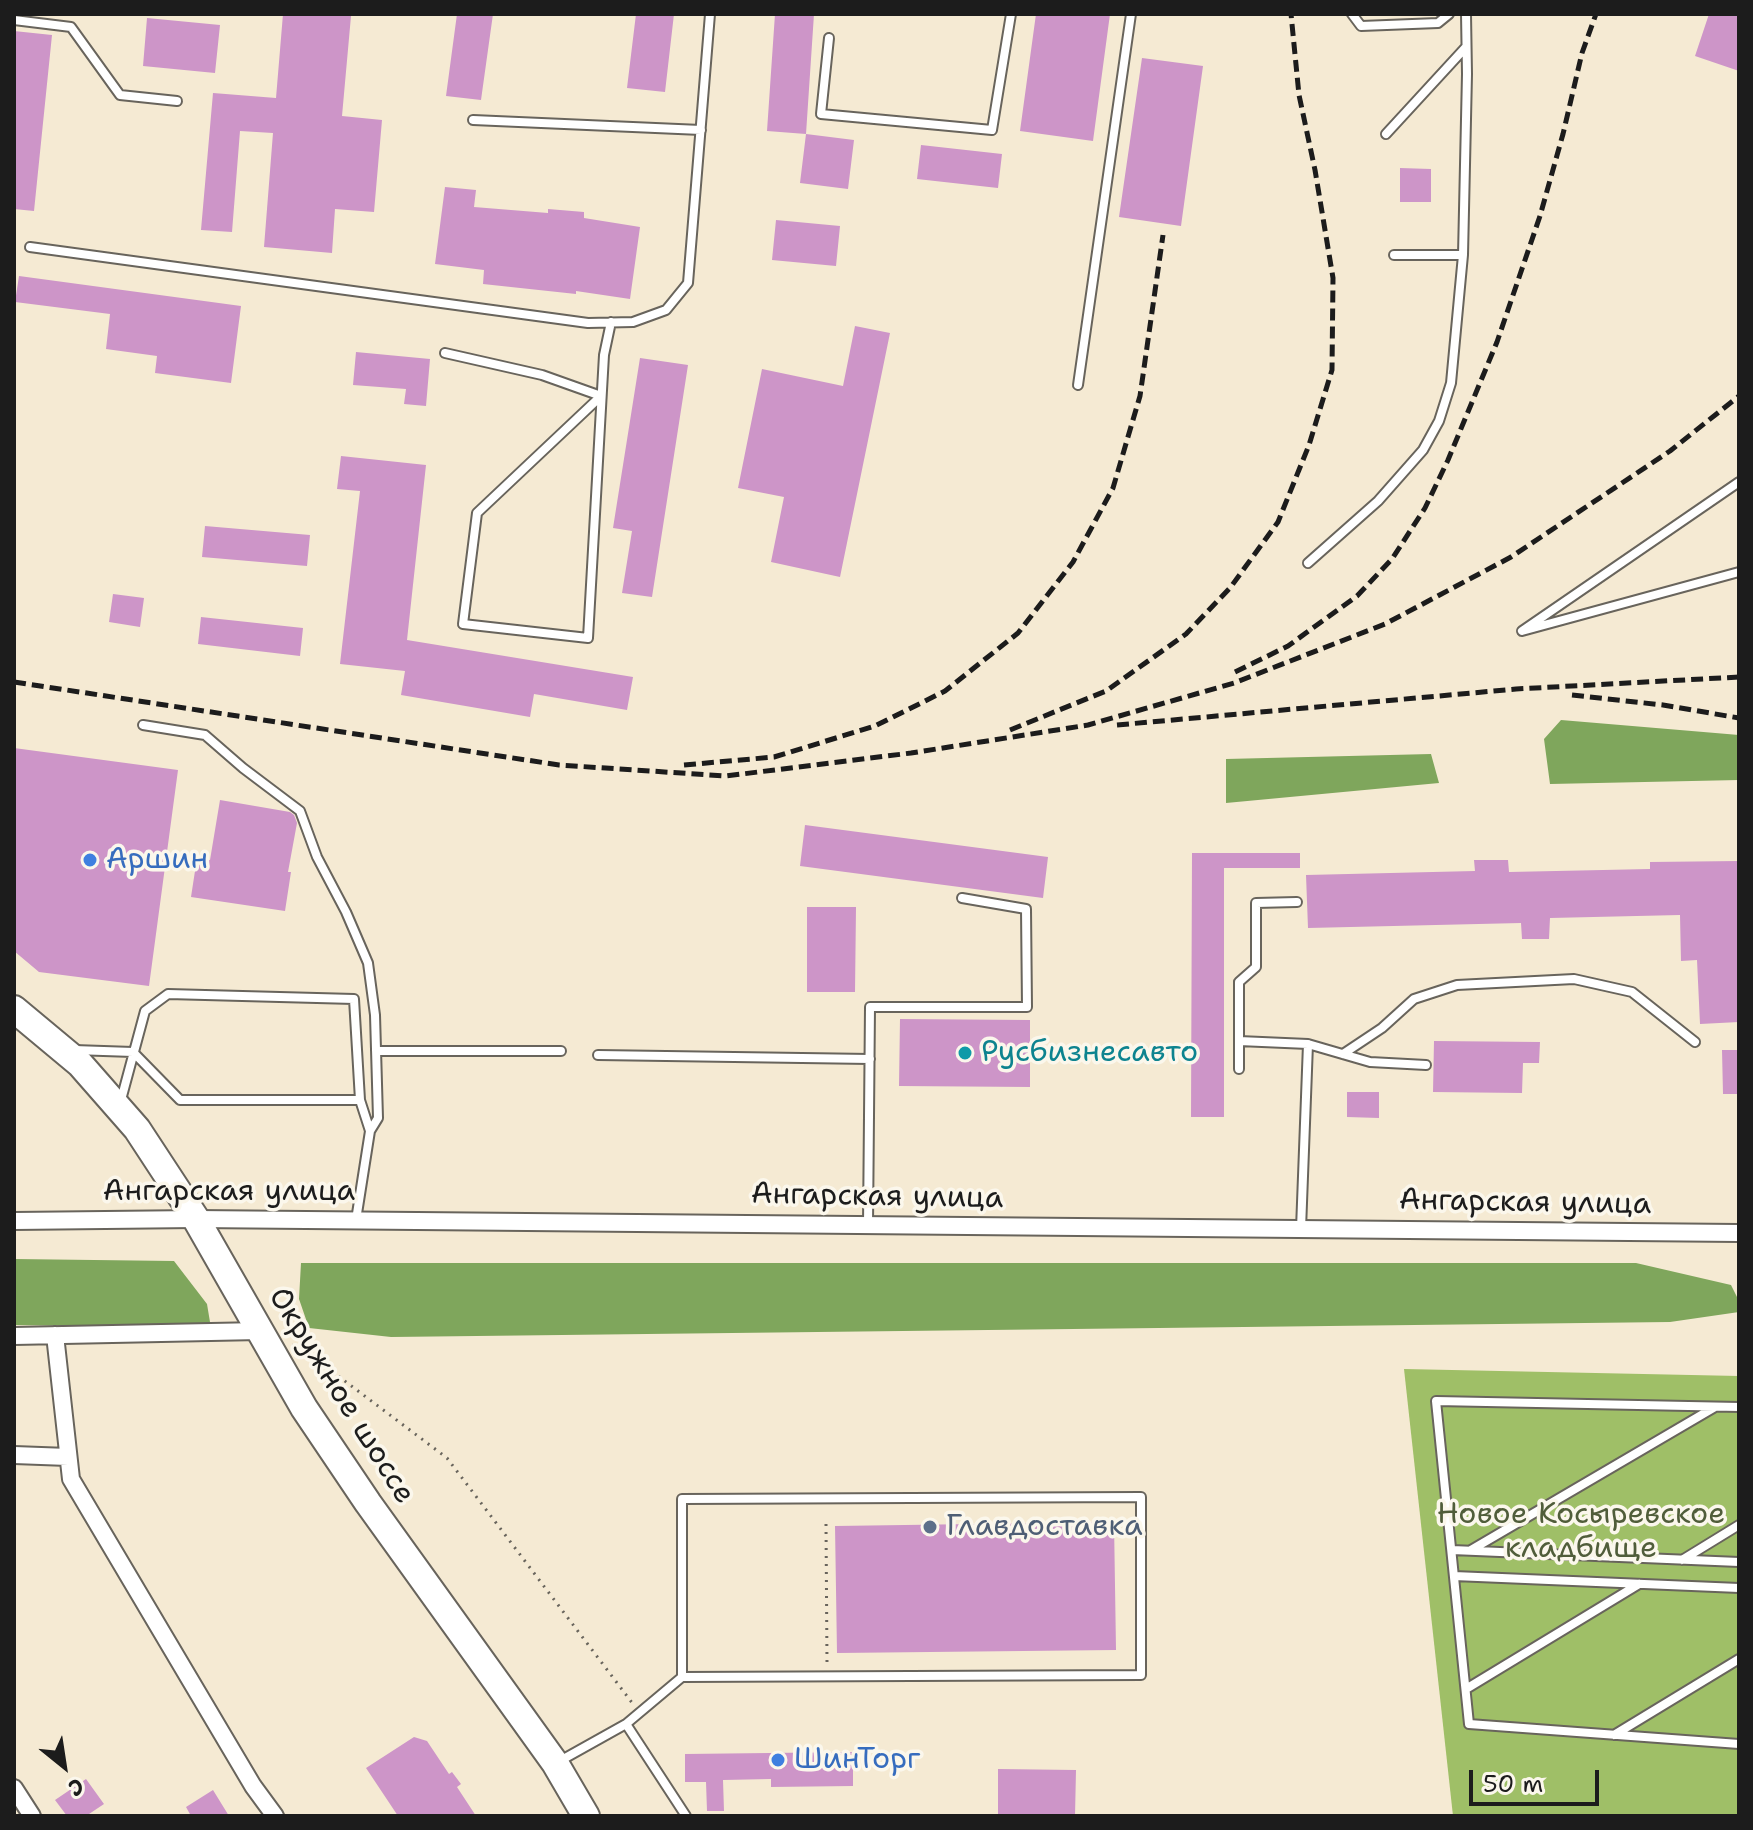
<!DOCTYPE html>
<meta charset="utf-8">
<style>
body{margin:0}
#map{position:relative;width:1753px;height:1830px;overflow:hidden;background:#f5ead3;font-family:"Shantell Sans",sans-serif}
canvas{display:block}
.frame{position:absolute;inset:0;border:16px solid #1c1c1c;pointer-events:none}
.north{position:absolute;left:24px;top:1726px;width:80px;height:80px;-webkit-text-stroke:6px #fbf7ec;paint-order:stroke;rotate:150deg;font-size:22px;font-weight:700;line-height:32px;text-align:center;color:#1c1c1c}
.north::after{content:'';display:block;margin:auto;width:28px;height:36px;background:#1c1c1c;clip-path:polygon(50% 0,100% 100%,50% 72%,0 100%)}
.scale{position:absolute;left:1469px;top:1770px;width:130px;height:36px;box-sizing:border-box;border:4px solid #1c1c1c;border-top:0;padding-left:10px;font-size:24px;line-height:28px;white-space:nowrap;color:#1c1c1c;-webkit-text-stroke:6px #fbf7ec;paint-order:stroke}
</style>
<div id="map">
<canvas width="1753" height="1830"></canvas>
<div class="frame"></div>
<div class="north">С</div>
<div class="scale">50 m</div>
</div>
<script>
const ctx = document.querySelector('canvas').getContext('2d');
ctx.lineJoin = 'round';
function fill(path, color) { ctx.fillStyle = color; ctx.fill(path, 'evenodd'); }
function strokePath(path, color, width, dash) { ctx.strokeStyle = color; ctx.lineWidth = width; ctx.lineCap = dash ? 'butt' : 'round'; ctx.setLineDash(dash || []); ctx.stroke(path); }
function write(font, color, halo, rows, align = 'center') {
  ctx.font = font + ' "Shantell Sans",sans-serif'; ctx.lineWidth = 7; ctx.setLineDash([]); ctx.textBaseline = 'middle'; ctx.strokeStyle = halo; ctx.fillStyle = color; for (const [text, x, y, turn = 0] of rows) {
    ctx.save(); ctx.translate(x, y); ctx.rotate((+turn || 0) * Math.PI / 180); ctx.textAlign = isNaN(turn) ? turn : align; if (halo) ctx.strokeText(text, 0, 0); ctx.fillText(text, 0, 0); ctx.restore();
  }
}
fill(new Path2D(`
 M 1404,1369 L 1739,1376 L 1739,1816 L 1453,1816 Z`), '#9fbf67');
fill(new Path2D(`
 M 1561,720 L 1739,735 L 1739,780 L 1550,784 L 1544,739 Z
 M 1431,754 L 1439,783 L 1226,803 L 1226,759 Z
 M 14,1259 L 174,1261 L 207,1304 L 211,1328 L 14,1325 Z
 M 301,1263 L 1636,1263 L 1731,1285 L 1739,1301 L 1739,1312 L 1670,1322 L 391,1337 L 309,1328 L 299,1299 Z`), '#7fa65c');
fill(new Path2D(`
 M 283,14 L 351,16 L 342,116 L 382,120 L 374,212 L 335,209 L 332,253 L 264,247 L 273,133 L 240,131 L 232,232 L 201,230 L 213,93 L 276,98 Z
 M 457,14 L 493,14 L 481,100 L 446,96 Z
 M 636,14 L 674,14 L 665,92 L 627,88 Z
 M 775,14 L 814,14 L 806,134 L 767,131 Z
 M 1036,14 L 1110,14 L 1093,141 L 1020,131 Z
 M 1709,14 L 1739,14 L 1739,71 L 1695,56 Z
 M 147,18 L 220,25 L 215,73 L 143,66 Z
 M 14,31 L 52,35 L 34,211 L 14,209 Z
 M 1142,58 L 1203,66 L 1181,226 L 1119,217 Z
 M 806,134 L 854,140 L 848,189 L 800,183 Z
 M 921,145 L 1002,154 L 998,188 L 917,179 Z
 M 1400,168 L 1431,169 L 1431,202 L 1400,202 Z
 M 445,187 L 476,190 L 474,207 L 548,213 L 548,209 L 584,212 L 584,218 L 640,227 L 630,299 L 576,291 L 576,294 L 483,284 L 484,270 L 435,264 Z
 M 776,220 L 840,226 L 836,266 L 772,260 Z
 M 19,276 L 241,306 L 231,383 L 155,373 L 157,356 L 106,349 L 110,314 L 15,302 Z
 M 855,326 L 890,333 L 840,577 L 771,562 L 784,497 L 738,488 L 762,369 L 843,386 Z
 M 356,352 L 430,359 L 426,406 L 404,404 L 406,389 L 353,385 Z
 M 640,358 L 688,365 L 652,597 L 622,593 L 632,531 L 613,528 Z
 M 341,456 L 426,465 L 407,640 L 633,677 L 627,710 L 534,694 L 530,717 L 401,695 L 405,671 L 340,664 L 360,491 L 337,489 Z
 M 205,526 L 310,535 L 307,566 L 202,557 Z
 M 113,594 L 144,598 L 140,627 L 109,622 Z
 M 201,617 L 303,628 L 300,656 L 198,644 Z
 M 14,748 L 178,770 L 149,986 L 39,972 L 14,951 Z
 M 220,800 L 290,812 L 294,815 L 297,823 L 288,872 L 291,872 L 285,911 L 191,897 L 197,858 L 210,860 Z
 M 805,825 L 1048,857 L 1043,898 L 800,866 Z
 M 1192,853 L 1300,853 L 1300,868 L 1224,868 L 1224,1117 L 1191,1117 Z
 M 1474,860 L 1508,860 L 1509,872 L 1650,869 L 1650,862 L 1739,861 L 1739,1022 L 1700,1024 L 1697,960 L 1681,961 L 1680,915 L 1550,918 L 1549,939 L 1522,939 L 1521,923 L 1308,928 L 1306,875 L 1475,871 Z
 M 807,907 L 856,907 L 855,992 L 807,992 Z
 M 900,1019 L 1030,1020 L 1030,1087 L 899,1086 Z
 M 1434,1041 L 1540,1042 L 1539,1063 L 1523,1063 L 1522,1093 L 1433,1092 Z
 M 1722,1050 L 1739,1050 L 1739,1094 L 1723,1094 Z
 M 1347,1092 L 1379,1092 L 1379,1118 L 1347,1117 Z
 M 1114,1522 L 1116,1650 L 837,1653 L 835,1526 Z
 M 414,1737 L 427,1741 L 449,1774 L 452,1772 L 461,1784 L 457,1787 L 476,1816 L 398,1816 L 366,1768 Z
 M 853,1752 L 853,1786 L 771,1787 L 771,1779 L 723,1780 L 724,1811 L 707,1811 L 706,1782 L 685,1782 L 685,1754 Z
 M 998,1769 L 1076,1770 L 1075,1816 L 998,1816 Z
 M 86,1779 L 104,1804 L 86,1816 L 67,1816 L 55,1800 Z
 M 213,1790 L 229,1816 L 191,1816 L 186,1807 Z`), '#cd95c8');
const lane = new Path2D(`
 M 1352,14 L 1361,26 L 1438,23 L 1449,14
 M 14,20 L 71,27 L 120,95 L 177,101
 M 829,38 L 821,114 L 992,130 L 1011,14
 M 473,120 L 701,130
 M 1386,134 L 1466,47
 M 30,247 L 588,323 L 633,322 L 666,310 L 688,283 L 710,14
 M 1394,255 L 1463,255 L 1467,74 L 1466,14
 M 445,353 L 542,375 L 601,396 L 477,513 L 463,624 L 588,638 L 604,355 L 611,322
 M 1078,385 L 1131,14
 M 1739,482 L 1522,631 L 1739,572
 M 1308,563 L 1378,501 L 1423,450 L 1439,421 L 1451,383 L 1463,255
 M 143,725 L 205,735 L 243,768 L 300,811 L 317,857 L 346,912 L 368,963 L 375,1015 L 378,1118 L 370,1131
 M 1239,1041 L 1308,1044 L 1301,1229
 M 1308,1044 L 1370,1062 L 1426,1065
 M 74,1050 L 133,1052 L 180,1100 L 360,1100
 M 376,1051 L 561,1051
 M 1343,1054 L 1382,1028 L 1414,999 L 1457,985 L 1574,979 L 1632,992 L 1695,1042
 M 598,1055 L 870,1059
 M 1239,1069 L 1239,982 L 1256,967 L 1256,903 L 1297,902
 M 121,1100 L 145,1011 L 168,994 L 354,999 L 360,1100 L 370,1131 L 356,1220
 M 868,1225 L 870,1007 L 1027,1007 L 1026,909 L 962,898
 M 1739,1407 L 1436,1401 L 1469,1724 L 1739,1744
 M 1141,1497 L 1141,1675 L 682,1677 L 682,1499 Z
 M 1452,1550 L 1739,1562
 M 1471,1550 L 1715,1407
 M 1682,1560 L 1739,1525
 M 1454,1576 L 1739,1588
 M 1466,1689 L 1639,1584
 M 626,1724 L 686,1816
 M 1614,1735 L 1739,1659
 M 558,1762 L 626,1724 L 682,1677`);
const street = new Path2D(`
 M 14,1221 L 196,1219 L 1739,1233
 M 55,1335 L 71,1479 L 253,1786 L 275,1816
 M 14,1336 L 260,1331
 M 14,1455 L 68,1457
 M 14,1788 L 32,1816`);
const primary = new Path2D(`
 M 14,1009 L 80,1064 L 137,1129 L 196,1219 L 304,1408 L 368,1503 L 555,1763 L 586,1816`);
strokePath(lane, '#68645c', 12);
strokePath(street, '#68645c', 20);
strokePath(primary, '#68645c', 30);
strokePath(new Path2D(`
 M 292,1345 L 305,1351 L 447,1458 L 633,1704
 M 826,1524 L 827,1663`), '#68645c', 3, [2, 6]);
strokePath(lane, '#fff', 8);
strokePath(street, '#fff', 16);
strokePath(primary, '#fff', 26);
strokePath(new Path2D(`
 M 1235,672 L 1288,646 L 1357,596 L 1392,559 L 1425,508 L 1448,460 L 1497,342 L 1540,216 L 1563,134 L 1582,53 L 1596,14
 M 14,682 L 559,765 L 726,776 L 911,753 L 1088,725 L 1234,683 L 1385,624 L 1511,557 L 1670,451 L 1739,396
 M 1572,695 L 1663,705 L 1739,718
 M 1117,725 L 1516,689 L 1739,677
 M 1010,730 L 1106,691 L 1186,634 L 1230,588 L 1278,522 L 1309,445 L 1332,370 L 1333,278 L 1315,170 L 1299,95 L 1291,14
 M 684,765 L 774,757 L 875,726 L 945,691 L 1018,633 L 1073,562 L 1113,488 L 1140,396 L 1163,235`), '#1c1c1c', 5, [12, 6]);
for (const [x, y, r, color] of [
 [90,860,8,"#3f7fe0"],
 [965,1053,8,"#0f9aa8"],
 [930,1527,8,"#5c6f8a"],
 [778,1760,8,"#3f7fe0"]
]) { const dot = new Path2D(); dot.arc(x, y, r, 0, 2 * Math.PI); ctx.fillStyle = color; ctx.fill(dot); strokePath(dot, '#fbf7ec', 3); }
write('30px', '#366cbe', '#fbf7ec', [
 ["Аршин",106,860],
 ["ШинТорг",794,1760]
], 'left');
write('30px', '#0d838f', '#fbf7ec', [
 ["Русбизнесавто",981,1053]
], 'left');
write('30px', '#1c1c1c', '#fbf7ec', [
 ["Ангарская улица",229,1192],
 ["Ангарская улица",877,1197,1],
 ["Ангарская улица",1525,1203,1],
 ["Окружное шоссе",341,1396,58]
]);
write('30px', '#505d3a', '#fbf7ec', [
 ["Новое Косыревское",1581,1515],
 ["кладбище",1581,1549]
]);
write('30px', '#4e5e75', '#fbf7ec', [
 ["Главдоставка",946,1527]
], 'left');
</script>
